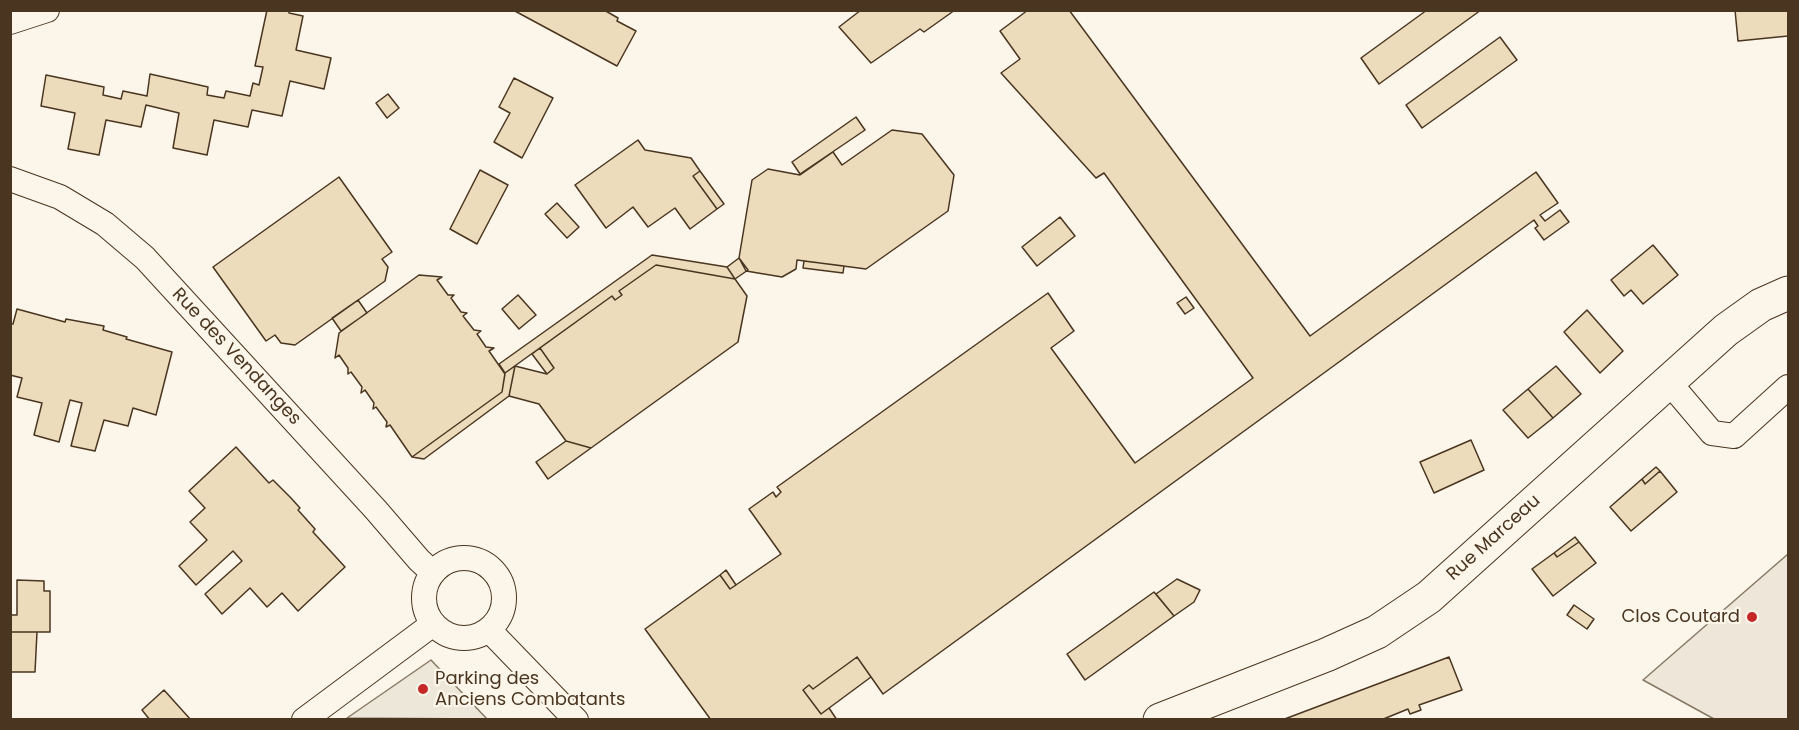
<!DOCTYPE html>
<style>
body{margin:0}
#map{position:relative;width:1799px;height:730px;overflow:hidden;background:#fbf6e9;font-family:Poppins,sans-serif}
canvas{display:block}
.frame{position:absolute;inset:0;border:12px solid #4a3520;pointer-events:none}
</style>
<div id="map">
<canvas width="1799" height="730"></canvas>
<div class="frame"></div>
</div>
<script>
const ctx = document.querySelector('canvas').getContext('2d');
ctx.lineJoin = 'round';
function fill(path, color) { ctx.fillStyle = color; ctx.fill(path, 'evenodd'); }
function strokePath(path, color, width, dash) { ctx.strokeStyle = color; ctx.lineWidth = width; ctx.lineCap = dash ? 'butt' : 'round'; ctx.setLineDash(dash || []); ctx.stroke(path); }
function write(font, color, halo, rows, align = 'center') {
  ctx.font = font + ' Poppins,sans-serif'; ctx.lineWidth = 4.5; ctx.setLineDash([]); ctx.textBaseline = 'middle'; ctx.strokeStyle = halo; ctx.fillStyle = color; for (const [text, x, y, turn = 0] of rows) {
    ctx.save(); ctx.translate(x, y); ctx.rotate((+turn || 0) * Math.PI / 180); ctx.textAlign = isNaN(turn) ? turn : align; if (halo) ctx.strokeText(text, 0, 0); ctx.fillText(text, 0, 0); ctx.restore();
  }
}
const green = new Path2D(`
 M 1788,554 L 1788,719 L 1714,719 L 1643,680 Z`);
fill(green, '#ede6d9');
strokePath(green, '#887966', 1.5);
const parking = new Path2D(`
 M 431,660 L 487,719 L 347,718 Z`);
fill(parking, '#ede7d9');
strokePath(parking, '#887966', 1.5);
const building = new Path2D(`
 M 267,10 L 289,10 L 289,13 L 303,16 L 296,50 L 331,58 L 324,89 L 290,81 L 282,116 L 252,110 L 248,127 L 214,120 L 207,155 L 173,148 L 179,113 L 146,105 L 141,127 L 106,120 L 99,155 L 68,149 L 75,113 L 41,106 L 46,75 L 104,87 L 103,95 L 121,99 L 123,91 L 147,96 L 150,74 L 208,87 L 207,95 L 224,98 L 226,91 L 250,96 L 253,83 L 259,85 L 263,67 L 255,66 Z
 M 513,10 L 604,10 L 618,18 L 617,21 L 636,31 L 617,66 Z
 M 861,10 L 955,10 L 924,32 L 920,29 L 871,63 L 839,27 Z
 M 1028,10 L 1069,10 L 1310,336 L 1536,172 L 1558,203 L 1540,215 L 1545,221 L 1560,210 L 1569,222 L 1544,240 L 1535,228 L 1538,226 L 1534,220 L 883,694 L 857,657 L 813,689 L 809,685 L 803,690 L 821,714 L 829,708 L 837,720 L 711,720 L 645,629 L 720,575 L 730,589 L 781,554 L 749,509 L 773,492 L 776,497 L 781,492 L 777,487 L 1048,293 L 1074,331 L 1051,348 L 1135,463 L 1253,378 L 1104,173 L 1096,178 L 1001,73 L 1020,59 L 1000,31 Z
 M 1427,10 L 1481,10 L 1379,84 L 1361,58 Z
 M 1735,10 L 1788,10 L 1788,36 L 1738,41 Z
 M 1500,37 L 1517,60 L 1422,128 L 1406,105 Z
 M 514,78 L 553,98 L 522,158 L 494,142 L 510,113 L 499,107 Z
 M 388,94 L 399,108 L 387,118 L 376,103 Z
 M 856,117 L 865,130 L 800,174 L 792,162 Z
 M 892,130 L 922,134 L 954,175 L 948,211 L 866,269 L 797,260 L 796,269 L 782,277 L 746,271 L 739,258 L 752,180 L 768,169 L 800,175 L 833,152 L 842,165 Z
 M 638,140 L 645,150 L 691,158 L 700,171 L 693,176 L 717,209 L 690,229 L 675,208 L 648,227 L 633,207 L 606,228 L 575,185 Z
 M 480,170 L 508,185 L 477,244 L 450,229 Z
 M 700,171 L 724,204 L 717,209 L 693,176 Z
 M 339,177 L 392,252 L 382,259 L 388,267 L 385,281 L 295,345 L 281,343 L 275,335 L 266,341 L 213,267 Z
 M 557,203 L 579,227 L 567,238 L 545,214 Z
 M 1060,217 L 1075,236 L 1037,266 L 1022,247 Z
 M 1653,245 L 1678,275 L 1643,304 L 1631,290 L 1624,296 L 1611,280 Z
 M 652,255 L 727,267 L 735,279 L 656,265 L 619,291 L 622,295 L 615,300 L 612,296 L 505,373 L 499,364 Z
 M 739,258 L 748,270 L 735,279 L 727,267 Z
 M 804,261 L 844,266 L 843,273 L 803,268 Z
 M 656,265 L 735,279 L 747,296 L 738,342 L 591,448 L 566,441 L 539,404 L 509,396 L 515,366 L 547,374 L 554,368 L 540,348 L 612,296 L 615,300 L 622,295 L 619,291 Z
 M 419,275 L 442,277 L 437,280 L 448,295 L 454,295 L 451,298 L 461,312 L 467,313 L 463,316 L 474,330 L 481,331 L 477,334 L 486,347 L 494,348 L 489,351 L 505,374 L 502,392 L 412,457 L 390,425 L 386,427 L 387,422 L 376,407 L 373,409 L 374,403 L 365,390 L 361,393 L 362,387 L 351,372 L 348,374 L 348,368 L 339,355 L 335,358 L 339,333 Z
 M 518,295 L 536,315 L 519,329 L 502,309 Z
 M 1186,297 L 1194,308 L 1185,314 L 1177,303 Z
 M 358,300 L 367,313 L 341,331 L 332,318 Z
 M 17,309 L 65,322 L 66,319 L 104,326 L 103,330 L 127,337 L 126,339 L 172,352 L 156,415 L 133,408 L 128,426 L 104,420 L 95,451 L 71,446 L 82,403 L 70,400 L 59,442 L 34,435 L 42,403 L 17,397 L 22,378 L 10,375 L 10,324 L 13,324 Z
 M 1587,310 L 1623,351 L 1600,373 L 1564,332 Z
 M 540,348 L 554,368 L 547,374 L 532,354 Z
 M 515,366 L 509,396 L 424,459 L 412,457 L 502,392 L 505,373 Z
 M 1556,366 L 1581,394 L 1553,418 L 1528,389 Z
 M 1528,389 L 1553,418 L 1528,438 L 1503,410 Z
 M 1471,440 L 1484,470 L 1434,493 L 1420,462 Z
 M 566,441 L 591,448 L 548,479 L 536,462 Z
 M 236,447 L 269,483 L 273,480 L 291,498 L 300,508 L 298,510 L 315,529 L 313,532 L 345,567 L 298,611 L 282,593 L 267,607 L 250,588 L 222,614 L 205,594 L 242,561 L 233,551 L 196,585 L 179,566 L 207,540 L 190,522 L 205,508 L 189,491 Z
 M 1656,467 L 1660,471 L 1645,484 L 1642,479 Z
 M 1660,471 L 1677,492 L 1631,531 L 1610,507 L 1642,479 L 1645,484 Z
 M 1575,537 L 1579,542 L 1557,557 L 1554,553 Z
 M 1579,542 L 1596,563 L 1553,596 L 1532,569 L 1554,553 L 1557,557 Z
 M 726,570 L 736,585 L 730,589 L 720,575 Z
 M 1177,579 L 1200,590 L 1194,602 L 1174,616 L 1156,594 Z
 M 17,580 L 44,581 L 44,591 L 50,591 L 50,632 L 10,632 L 10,615 L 17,615 Z
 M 1154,592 L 1174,616 L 1085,680 L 1067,654 Z
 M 1574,605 L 1594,619 L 1587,629 L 1567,615 Z
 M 10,632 L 37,632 L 35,672 L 10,672 Z
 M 857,657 L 871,677 L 821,714 L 803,690 L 809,685 L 813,689 Z
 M 1449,657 L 1462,690 L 1419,705 L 1421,710 L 1410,714 L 1408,709 L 1381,720 L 1282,720 Z
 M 164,690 L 191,720 L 150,720 L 142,710 Z`);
fill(building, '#ecdcbc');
strokePath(building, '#4a3520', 1.5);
const street = new Path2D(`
 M 10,22 L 47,10
 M 10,179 L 60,197 L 105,224 L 145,258 L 376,510 L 419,560 L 433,573
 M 1668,381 L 1712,433 L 1734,436 L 1788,387
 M424 598a40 40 0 1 1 80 0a40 40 0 1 1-80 0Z
 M 489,630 L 576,720
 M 304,720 L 433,624`);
const secondary = new Path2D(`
 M 1160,720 L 1326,655 L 1377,632 L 1429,597 L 1726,330 L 1761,305 L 1788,293`);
strokePath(street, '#4a3520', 26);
strokePath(secondary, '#4a3520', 35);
strokePath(street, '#fbf6e9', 24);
strokePath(secondary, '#fbf6e9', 33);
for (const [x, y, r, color] of [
 [1752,617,6,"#c62828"],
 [423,689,6,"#c62828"]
]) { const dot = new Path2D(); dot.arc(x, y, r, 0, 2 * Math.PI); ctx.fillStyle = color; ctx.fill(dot); strokePath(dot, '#fbf6e9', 2); }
write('18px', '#4a3520', '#fbf6e9', [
 ["Rue des Vendanges",236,357,47],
 ["Rue Marceau",1494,538,-42]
]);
write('18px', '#4a3520', '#fbf6e9', [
 ["Clos Coutard",1740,617],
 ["Parking des",435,679,"left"],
 ["Anciens Combatants",435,700,"left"]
], 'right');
</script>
